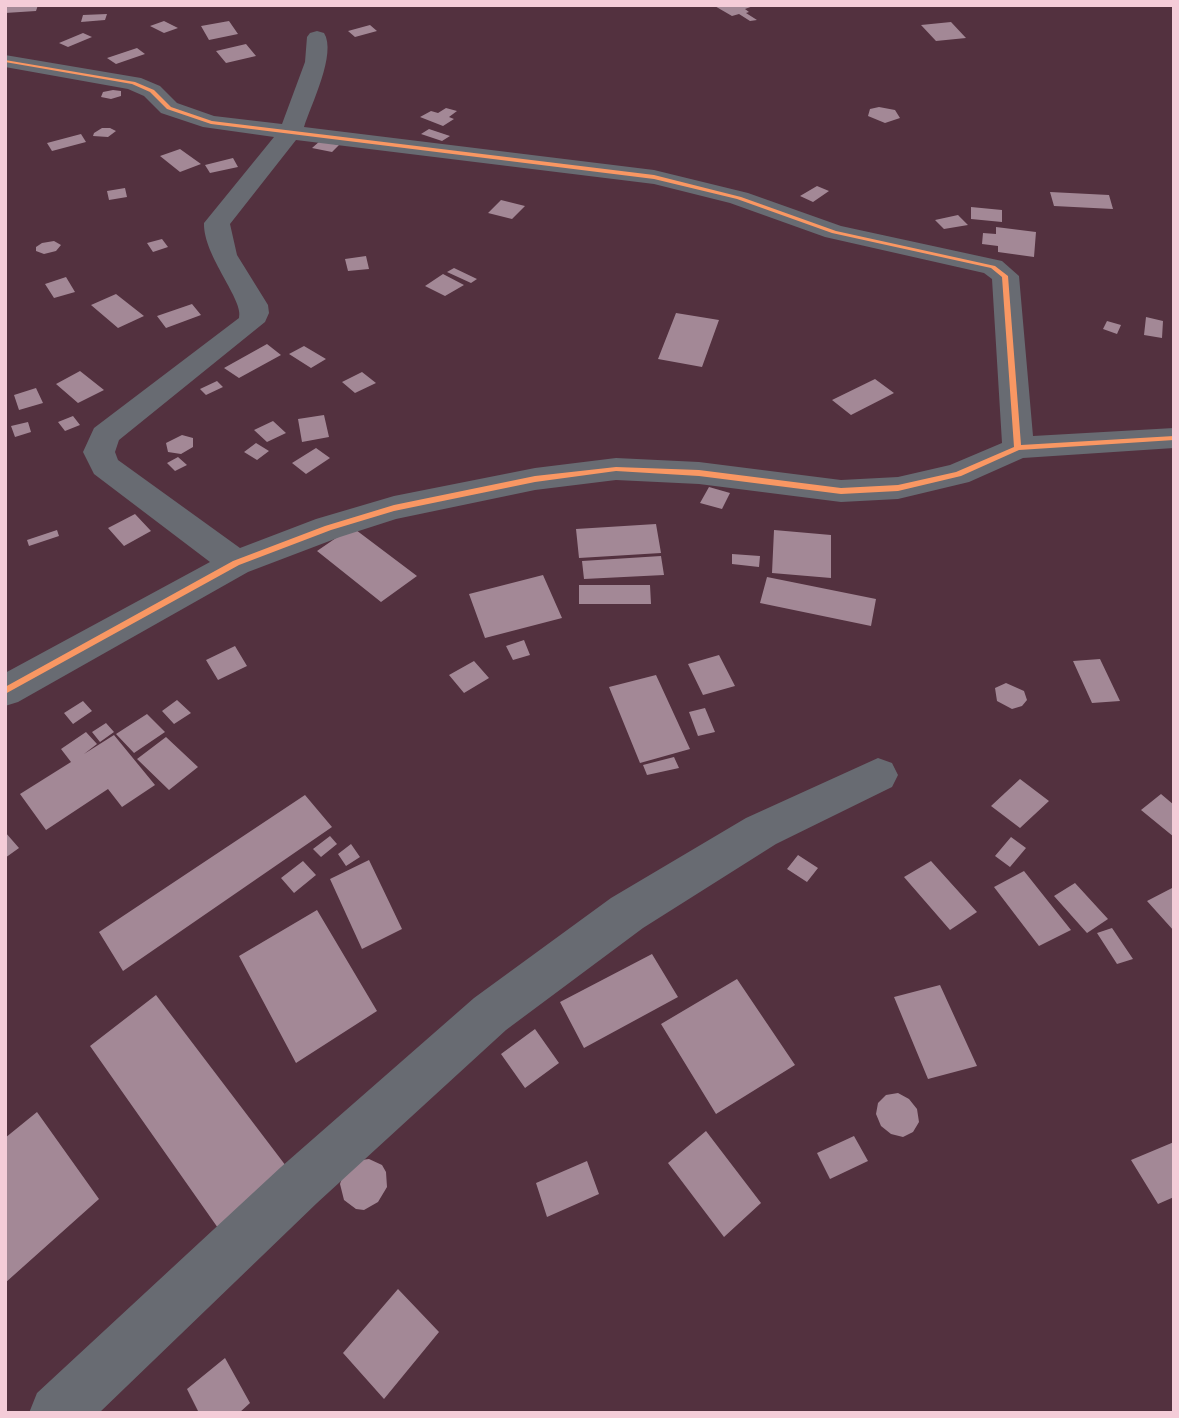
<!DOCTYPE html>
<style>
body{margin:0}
#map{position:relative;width:1179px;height:1418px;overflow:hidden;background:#53313f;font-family:"Golos Text",sans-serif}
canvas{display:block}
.frame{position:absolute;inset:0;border:7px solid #f4ccd8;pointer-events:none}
</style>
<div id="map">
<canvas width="1179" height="1418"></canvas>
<div class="frame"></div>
</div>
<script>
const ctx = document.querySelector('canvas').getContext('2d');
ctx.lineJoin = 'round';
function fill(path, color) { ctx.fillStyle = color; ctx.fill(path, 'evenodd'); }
fill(new Path2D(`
 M 5,5 L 38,5 L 36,11 L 5,13 Z
 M 713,5 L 756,5 L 745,9 L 749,12 L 746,13 L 757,20 L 750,21 L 739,14 L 732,16 Z
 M 107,14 L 105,20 L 81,22 L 83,15 Z
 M 164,21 L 178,28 L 164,33 L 150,26 Z
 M 229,21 L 238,34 L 209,40 L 201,26 Z
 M 951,22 L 966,38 L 936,41 L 921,25 Z
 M 370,25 L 377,31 L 355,37 L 348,31 Z
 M 83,33 L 92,37 L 68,47 L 59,43 Z
 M 246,44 L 256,56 L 226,63 L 216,51 Z
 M 137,48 L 145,54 L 116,64 L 107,58 Z
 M 113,90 L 121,91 L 121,96 L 111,99 L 101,97 L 103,92 Z
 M 879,107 L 895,110 L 900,118 L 885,123 L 868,116 L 870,109 Z
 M 446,108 L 457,111 L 449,117 L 454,119 L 443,126 L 420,117 L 431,111 L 438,113 Z
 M 102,128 L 110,128 L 116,131 L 108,137 L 93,136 L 94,133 Z
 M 429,129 L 450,136 L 442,141 L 421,134 Z
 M 81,134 L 86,142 L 52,151 L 47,143 Z
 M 320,141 L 339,145 L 332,152 L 312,148 Z
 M 180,149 L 201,164 L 180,172 L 160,156 Z
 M 233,158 L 238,167 L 210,173 L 205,165 Z
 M 817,186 L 829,191 L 813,202 L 800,196 Z
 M 125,188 L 127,197 L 109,200 L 107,191 Z
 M 1050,192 L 1109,195 L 1113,209 L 1054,206 Z
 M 501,200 L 525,206 L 512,219 L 488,213 Z
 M 971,207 L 1002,210 L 1002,222 L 971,219 Z
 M 958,215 L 968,225 L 944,229 L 935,220 Z
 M 996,227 L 1036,232 L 1034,257 L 998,252 L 998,246 L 982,244 L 983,233 L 996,234 Z
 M 162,239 L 168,247 L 153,252 L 147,243 Z
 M 54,241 L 61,245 L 56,251 L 44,254 L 36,251 L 36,247 L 42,243 Z
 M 366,256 L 369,269 L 348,271 L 345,259 Z
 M 454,268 L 477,279 L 471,283 L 447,272 Z
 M 443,274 L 464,285 L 445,296 L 425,286 Z
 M 66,277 L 75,292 L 54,298 L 45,284 Z
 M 116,294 L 144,316 L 118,328 L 91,305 Z
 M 192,304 L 201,315 L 166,328 L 157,316 Z
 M 676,313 L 719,320 L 702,367 L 658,359 Z
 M 1146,317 L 1163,321 L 1162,338 L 1144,335 Z
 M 1107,321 L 1121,325 L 1117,334 L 1103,329 Z
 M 267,344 L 281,355 L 239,378 L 224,368 Z
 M 304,346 L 326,359 L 311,368 L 289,354 Z
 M 80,371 L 104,390 L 78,403 L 56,384 Z
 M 362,372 L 376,383 L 355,393 L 342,382 Z
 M 875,379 L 894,393 L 851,415 L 832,400 Z
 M 217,381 L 223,387 L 206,395 L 200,389 Z
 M 36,388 L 43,403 L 19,410 L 14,395 Z
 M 324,415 L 329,437 L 302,442 L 298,419 Z
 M 73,416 L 80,425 L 65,431 L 58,422 Z
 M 273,421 L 286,433 L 267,442 L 254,430 Z
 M 28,422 L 31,432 L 15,437 L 11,426 Z
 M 182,435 L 193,438 L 193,447 L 181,454 L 168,452 L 166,443 Z
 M 256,443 L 269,451 L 257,460 L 244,452 Z
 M 316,448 L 330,458 L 306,474 L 292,463 Z
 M 178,457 L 187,465 L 175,471 L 167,463 Z
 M 709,487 L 730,493 L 722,509 L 700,503 Z
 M 135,514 L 151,531 L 124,546 L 108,528 Z
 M 656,524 L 661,553 L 579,558 L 576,529 Z
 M 352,527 L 417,576 L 381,602 L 317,551 Z
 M 57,530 L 59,536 L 29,546 L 27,540 Z
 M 774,530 L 831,535 L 831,578 L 772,573 Z
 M 732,554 L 760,556 L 759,567 L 732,564 Z
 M 661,556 L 664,575 L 584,579 L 582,561 Z
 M 543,575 L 562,618 L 485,638 L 469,594 Z
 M 767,577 L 876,599 L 871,626 L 760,603 Z
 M 579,585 L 650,585 L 651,604 L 579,604 Z
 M 524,640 L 530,655 L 513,660 L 506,646 Z
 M 235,646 L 247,666 L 218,680 L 206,660 Z
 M 719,655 L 735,686 L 703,695 L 688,664 Z
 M 1100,659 L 1120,701 L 1092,703 L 1073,661 Z
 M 474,661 L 489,678 L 464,693 L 449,675 Z
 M 656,675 L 690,749 L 640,763 L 609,687 Z
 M 1006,683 L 1024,691 L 1027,700 L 1022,706 L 1012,709 L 997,701 L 995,688 Z
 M 177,700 L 191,713 L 174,724 L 162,711 Z
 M 83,701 L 92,711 L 73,724 L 64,713 Z
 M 705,708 L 715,732 L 698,736 L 689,712 Z
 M 147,714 L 165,732 L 134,753 L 116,734 Z
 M 106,723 L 114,732 L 100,742 L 92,732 Z
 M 86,732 L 97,744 L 84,754 L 114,735 L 155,785 L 122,807 L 108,789 L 46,830 L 20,794 L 71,762 L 61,749 Z
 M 166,737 L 198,767 L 169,790 L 137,759 Z
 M 674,757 L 679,768 L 647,775 L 643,765 Z
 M 1020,779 L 1049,801 L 1020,828 L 991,806 Z
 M 1161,794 L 1174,805 L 1174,837 L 1141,810 Z
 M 305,795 L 332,827 L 123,971 L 99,932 Z
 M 5,832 L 19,848 L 5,858 Z
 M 330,836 L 337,844 L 321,857 L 313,849 Z
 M 1011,837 L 1026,848 L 1010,867 L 995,856 Z
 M 351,844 L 360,857 L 346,866 L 338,854 Z
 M 798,855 L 818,868 L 807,882 L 787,869 Z
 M 369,860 L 402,929 L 362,949 L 330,879 Z
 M 303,861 L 316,875 L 294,893 L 281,878 Z
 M 931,861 L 977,912 L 950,930 L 904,877 Z
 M 1024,871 L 1071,930 L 1039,946 L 994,887 Z
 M 1075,883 L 1108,919 L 1087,933 L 1054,896 Z
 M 1174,887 L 1174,931 L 1147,901 Z
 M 317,910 L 377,1011 L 296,1063 L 239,956 Z
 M 1112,928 L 1133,959 L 1117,964 L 1097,933 Z
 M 652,954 L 678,997 L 584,1048 L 560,1002 Z
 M 737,979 L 795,1065 L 716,1114 L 661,1024 Z
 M 940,985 L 977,1066 L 928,1079 L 894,997 Z
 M 156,995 L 286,1166 L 218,1228 L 90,1046 Z
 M 535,1029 L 559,1063 L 525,1088 L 501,1054 Z
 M 898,1093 L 909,1099 L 917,1109 L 919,1122 L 913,1132 L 903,1137 L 891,1134 L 881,1126 L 876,1114 L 878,1103 L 886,1095 Z
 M 37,1112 L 99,1199 L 5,1283 L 5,1138 Z
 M 706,1131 L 761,1203 L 724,1237 L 668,1163 Z
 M 854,1136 L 868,1161 L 830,1179 L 817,1153 Z
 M 1174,1142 L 1174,1197 L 1158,1204 L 1131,1160 Z
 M 369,1159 L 382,1165 L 386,1172 L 387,1187 L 378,1202 L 364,1210 L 356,1209 L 344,1200 L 340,1184 L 343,1175 L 361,1160 Z
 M 587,1161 L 599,1194 L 547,1217 L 536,1183 Z
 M 398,1289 L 439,1332 L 384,1399 L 343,1353 Z
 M 225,1358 L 250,1403 L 239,1413 L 199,1413 L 187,1389 Z`), '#a38896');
fill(new Path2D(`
 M 317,31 L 324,33 C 337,53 311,105 304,127 L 654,170 L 748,193 L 841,226 L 1002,261 L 1019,276 L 1033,436 L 1174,428 L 1174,448 L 1023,458 L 969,482 L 898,499 L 841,502 L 699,484 L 616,480 L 535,490 L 396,519 L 340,537 L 248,572 L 18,702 L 5,706 L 5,673 L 210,562 L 94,474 L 83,452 L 94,428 L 239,318 C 245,301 203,256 204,223 L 274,137 L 203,127 L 161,113 L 144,96 L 128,89 L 5,67 L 5,55 L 141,78 L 160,86 L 177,103 L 214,116 L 282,124 L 305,62 L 307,37 L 310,33 ZM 296,140 L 654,184 L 730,203 L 825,237 L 984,273 L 992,279 L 1002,443 L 950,465 L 898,477 L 841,480 L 699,462 L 616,458 L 535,468 L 394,496 L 316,519 L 240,548 L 118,460 L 115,452 L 119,440 L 265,322 L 269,313 L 268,305 L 237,255 L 230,224 Z
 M 878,758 L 892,763 L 898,775 L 892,787 L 776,844 L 643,928 L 506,1030 L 317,1203 L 99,1413 L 29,1413 L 37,1393 L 281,1167 L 474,998 L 611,898 L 746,818 Z`), '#686b72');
fill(new Path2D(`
 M 5,60 L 135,82 L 154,90 L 171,107 L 212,121 L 654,175 L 741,197 L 836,231 L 995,266 L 1008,276 L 1021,445 L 1174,436 L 1174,440 L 1019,450 L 961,476 L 898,491 L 841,494 L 699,476 L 616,471 L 535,482 L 394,511 L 331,530 L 239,565 L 5,694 L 5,687 L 233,561 L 325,526 L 394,505 L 535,476 L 616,467 L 699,470 L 841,488 L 898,485 L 956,472 L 1014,447 L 1002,277 L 991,268 L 832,233 L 737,199 L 654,179 L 211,124 L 167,109 L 150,92 L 132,84 L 5,62 Z`), '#f99763');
</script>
